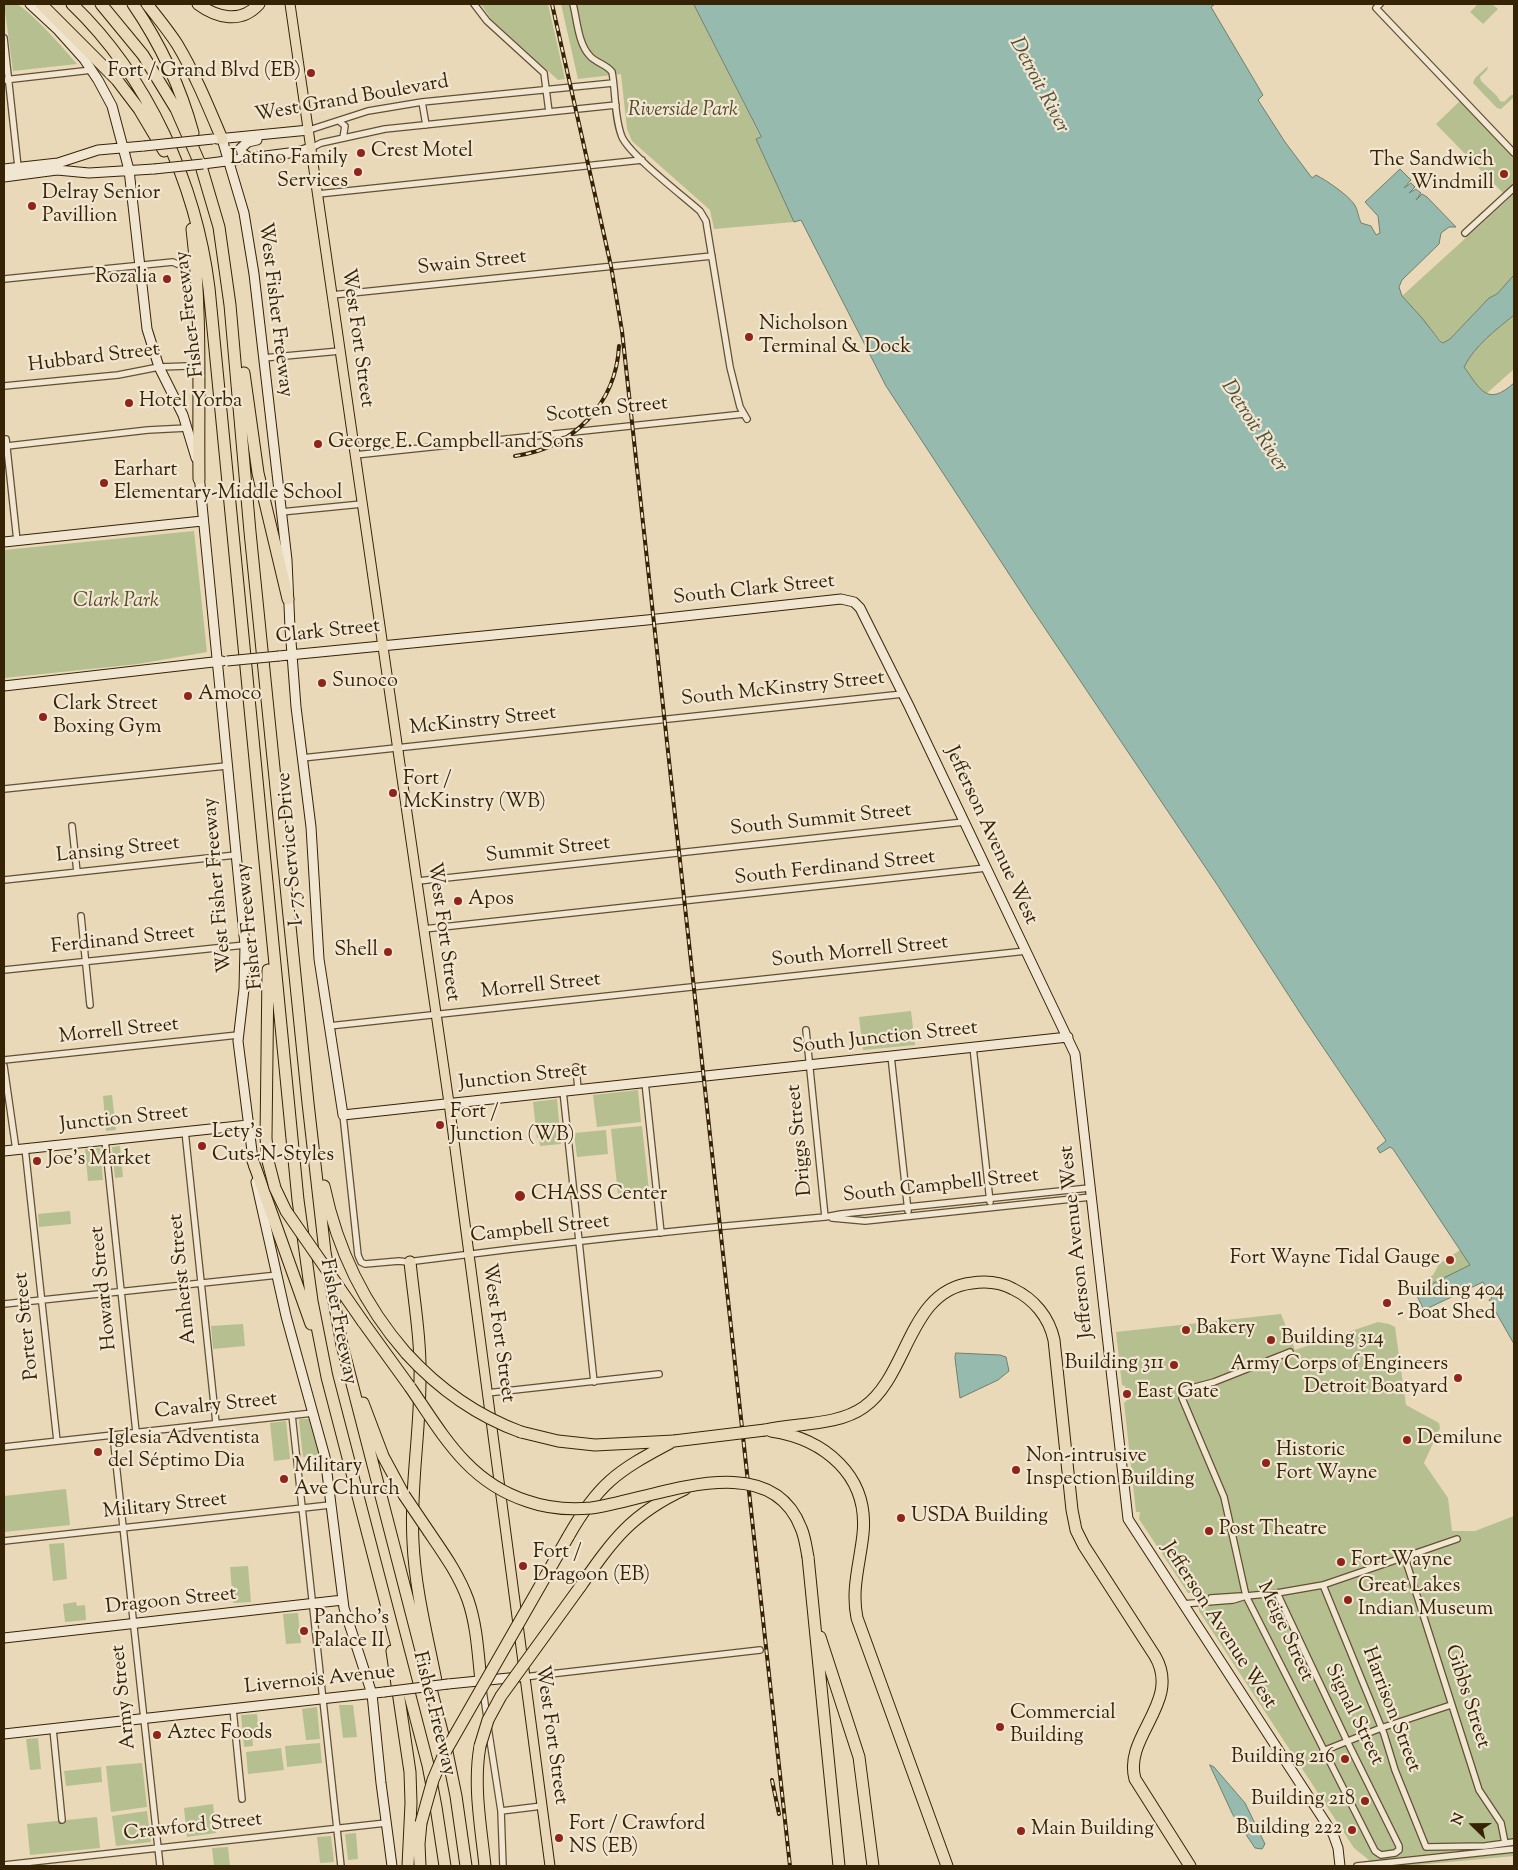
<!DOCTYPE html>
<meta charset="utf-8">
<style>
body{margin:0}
#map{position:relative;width:1518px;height:1870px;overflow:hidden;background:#e9d9b9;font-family:"Sorts Mill Goudy",serif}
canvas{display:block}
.frame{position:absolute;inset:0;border:5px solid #362305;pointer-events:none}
.north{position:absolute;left:1448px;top:1800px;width:50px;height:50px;-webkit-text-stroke:4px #f1e6d2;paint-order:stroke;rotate:292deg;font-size:14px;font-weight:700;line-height:20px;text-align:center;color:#362305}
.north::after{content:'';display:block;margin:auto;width:18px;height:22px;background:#362305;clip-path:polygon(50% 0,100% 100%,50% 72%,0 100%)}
</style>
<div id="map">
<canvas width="1518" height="1870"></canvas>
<div class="frame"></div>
<div class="north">N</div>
</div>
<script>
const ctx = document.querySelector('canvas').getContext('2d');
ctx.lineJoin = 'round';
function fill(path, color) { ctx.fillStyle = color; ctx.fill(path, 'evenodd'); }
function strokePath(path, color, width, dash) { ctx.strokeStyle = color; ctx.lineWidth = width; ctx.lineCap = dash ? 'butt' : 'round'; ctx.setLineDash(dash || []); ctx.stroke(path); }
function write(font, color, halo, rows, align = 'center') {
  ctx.font = font + ' "Sorts Mill Goudy",serif'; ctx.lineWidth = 4.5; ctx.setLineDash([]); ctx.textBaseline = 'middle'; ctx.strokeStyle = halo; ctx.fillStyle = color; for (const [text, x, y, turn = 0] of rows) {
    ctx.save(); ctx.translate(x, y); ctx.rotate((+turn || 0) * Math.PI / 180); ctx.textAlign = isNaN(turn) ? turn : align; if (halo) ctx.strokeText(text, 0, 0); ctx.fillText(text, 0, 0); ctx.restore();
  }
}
fill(new Path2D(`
 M 4,4 C 8,4 13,3 16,4 C 27,7 68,53 77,64 L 13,71 Z
 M 481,4 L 548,4 L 565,79 L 558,80 L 491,19 Z
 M 561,4 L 694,4 L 761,138 L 756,139 L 794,222 L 714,229 L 710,210 L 632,141 L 627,129 L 621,74 L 578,79 Z
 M 1478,4 L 1492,4 L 1498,9 L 1483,24 L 1470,12 Z
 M 1488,66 L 1487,70 L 1480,77 L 1481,81 L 1497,96 L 1500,101 L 1504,102 L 1511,95 L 1514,95 L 1514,97 L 1501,109 L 1497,108 L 1473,83 L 1475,78 Z
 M 1460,101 L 1514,158 L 1514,184 L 1504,194 L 1436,124 Z
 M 1514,194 L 1514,275 L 1497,294 L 1489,298 L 1450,339 L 1443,343 L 1402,296 Z
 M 1514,315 L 1514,369 L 1486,394 L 1480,389 L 1464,367 C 1475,345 1496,330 1514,315 Z
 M 194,531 L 207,652 L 138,664 L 4,678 L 4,550 Z
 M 911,1011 L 915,1045 L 863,1050 L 859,1017 Z
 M 638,1090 L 641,1122 L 597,1127 L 593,1095 Z
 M 112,1095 L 116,1130 L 106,1131 L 103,1096 Z
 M 557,1099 L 561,1144 L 540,1146 L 539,1138 L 537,1138 L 533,1102 Z
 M 642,1126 L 649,1190 L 618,1194 L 611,1129 Z
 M 606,1130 L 608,1154 L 577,1157 L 574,1133 Z
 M 120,1146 L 123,1177 L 115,1178 L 112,1147 Z
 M 100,1148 L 103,1180 L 88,1181 L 85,1149 Z
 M 70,1211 L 71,1224 L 39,1227 L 38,1214 Z
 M 1460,1250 L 1471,1266 L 1417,1297 L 1415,1292 L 1419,1290 L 1417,1285 L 1433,1275 L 1439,1264 Z
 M 1281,1314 L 1295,1350 L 1378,1322 L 1389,1324 L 1395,1327 L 1406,1405 L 1439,1423 L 1440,1428 L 1424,1463 L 1448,1498 L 1452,1531 L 1475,1531 L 1514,1516 L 1514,1856 L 1406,1866 L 1370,1866 L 1369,1860 L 1354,1848 L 1199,1611 L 1198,1597 L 1195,1593 L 1188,1593 L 1139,1519 L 1140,1512 L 1136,1512 L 1124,1403 L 1128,1399 L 1125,1386 L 1122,1385 L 1116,1332 Z
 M 243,1324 L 245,1346 L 213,1349 L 211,1326 Z
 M 300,1419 L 309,1419 L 319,1455 L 303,1457 L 299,1421 Z
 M 286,1421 L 290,1459 L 274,1461 L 270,1423 Z
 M 66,1489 L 70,1525 L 4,1532 L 4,1496 Z
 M 64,1543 L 67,1579 L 53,1581 L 49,1544 Z
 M 248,1566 L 251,1602 L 233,1603 L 230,1567 Z
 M 76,1602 L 77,1606 L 85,1605 L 86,1620 L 65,1622 L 63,1604 Z
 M 298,1613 L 301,1643 L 286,1644 L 283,1614 Z
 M 339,1705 L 353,1705 L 357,1737 L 343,1738 Z
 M 317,1707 L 320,1739 L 306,1740 L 302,1709 Z
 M 257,1714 L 259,1731 L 252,1732 L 253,1746 L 244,1747 L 241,1715 Z
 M 38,1738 L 41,1769 L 30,1770 L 26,1739 Z
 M 320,1743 L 322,1763 L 287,1767 L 285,1746 Z
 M 281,1748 L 284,1770 L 248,1774 L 246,1752 Z
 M 142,1763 L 147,1807 L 111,1812 L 106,1766 Z
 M 101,1767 L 102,1782 L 66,1786 L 64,1771 Z
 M 213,1804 L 216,1833 L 187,1837 L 184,1808 Z
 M 147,1811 L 151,1842 L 116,1846 L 112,1816 Z
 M 97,1817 L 100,1848 L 30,1855 L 27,1824 Z
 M 356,1833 L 358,1859 L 348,1860 L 345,1834 Z
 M 331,1836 L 334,1862 L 320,1863 L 317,1837 Z
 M 228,1847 L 230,1866 L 214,1866 L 212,1848 Z`), '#b5bf90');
const water = new Path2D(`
 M 694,4 L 1215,4 L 1211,7 L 1263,95 L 1258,100 L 1285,142 L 1312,178 L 1316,175 C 1326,180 1348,195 1354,204 C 1358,209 1358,217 1361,223 L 1371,226 L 1376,235 L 1380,233 L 1378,216 L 1365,202 L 1400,169 L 1411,180 L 1404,188 L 1411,183 L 1415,187 L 1409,193 L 1416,189 L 1421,193 L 1416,200 L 1422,194 L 1427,197 L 1456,227 L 1449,227 L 1441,233 L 1439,244 L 1402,280 L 1399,287 L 1402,296 L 1422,318 L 1440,341 L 1443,343 L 1450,339 L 1489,298 L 1497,294 L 1514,275 L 1514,315 C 1496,330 1475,345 1464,367 C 1481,390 1487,407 1514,383 L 1514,1344 L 1489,1300 L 1492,1298 L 1483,1282 L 1424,1310 L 1415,1292 L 1470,1265 L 1393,1149 L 1390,1147 L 1380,1153 L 1377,1148 L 1386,1141 L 1385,1139 L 1304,1019 L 1218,886 L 1032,609 L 886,386 L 801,220 L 794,222 L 756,139 L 761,137 Z
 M 956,1353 L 1000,1355 L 1006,1357 L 1009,1371 L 998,1380 L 960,1398 L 955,1358 Z
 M 1210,1765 L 1214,1767 L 1245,1803 L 1262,1838 L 1265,1844 L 1262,1849 L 1255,1848 L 1233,1815 Z`);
fill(water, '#97baaf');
strokePath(water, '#707e6b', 1);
const street = new Path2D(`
 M 474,4 L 487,21 L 544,73 L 549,112
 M 573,4 C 577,19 578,44 590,56 C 596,63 606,64 612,72 C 616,93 614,117 622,137 C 631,156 682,195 700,211 L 706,221 L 730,367 L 740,407 L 747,419
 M 1380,4 L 1376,8 L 1514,153
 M 4,38 L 18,167
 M 4,80 L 92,70
 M 422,102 L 426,125
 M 339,121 L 345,126 L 343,138
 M 309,130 L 368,111 L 422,102 L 613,83
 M 311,148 L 321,143 L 385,129 L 616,105
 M 318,194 L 642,160
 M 1465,233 L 1514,188
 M 4,279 L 173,262 L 177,264
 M 332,295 L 712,256
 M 263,358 L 340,351
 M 4,386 L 118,375 L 159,367 L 188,366
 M 6,439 L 17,541
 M 7,446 L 148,430 L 187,428
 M 355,455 L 744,414
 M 281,512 L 362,504
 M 302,758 L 903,694
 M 4,789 L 226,766
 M 72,826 L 77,872
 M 4,880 L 236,855
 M 418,881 L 964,822
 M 81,916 L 90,1005
 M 424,929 L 986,868
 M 4,970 L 245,945
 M 329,1026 L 1026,951
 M 806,1030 L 825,1217
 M 973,1047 L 990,1202
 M 891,1056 L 908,1211
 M 4,1060 L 238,1035
 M 4,1066 L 16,1150
 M 576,1067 L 578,1089
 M 645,1082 L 661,1233
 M 563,1091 L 594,1382
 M 343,1115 L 358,1255 L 361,1262 L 365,1264 L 399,1261 L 407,1262 C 546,1244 685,1229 825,1217 L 841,1214 L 1089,1188
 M 185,1131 L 216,1423
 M 105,1140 L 136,1432
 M 25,1148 L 57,1441
 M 832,1218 L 865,1221 L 1091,1197
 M 4,1304 L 278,1275
 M 487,1393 L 659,1374
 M 292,1415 L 341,1866
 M 113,1435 L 160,1866
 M 4,1447 L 313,1413
 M 4,1541 L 330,1505
 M 1405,1558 L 1479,1790 L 1501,1823 L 1505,1843
 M 1323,1585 L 1384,1734 L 1395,1770 L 1426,1847 L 1485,1846 L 1514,1842
 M 1277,1593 L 1347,1741 L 1399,1846 L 1399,1850 L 1395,1853 L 1381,1855 L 1375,1851 L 1246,1596 L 1224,1497 L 1182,1398 L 1184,1390 L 1214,1382 L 1290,1352
 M 1211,1598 L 1241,1596
 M 1182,1604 L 1233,1600 L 1246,1596 L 1277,1593 L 1323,1585 L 1457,1539
 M 524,1677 L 760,1650
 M 483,1690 L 487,1718
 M 233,1709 L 242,1799
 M 488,1727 L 501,1811 L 503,1866
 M 53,1729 L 62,1820
 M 1323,1751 L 1381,1728 L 1451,1705
 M 501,1811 L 542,1806
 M 4,1865 L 386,1823
 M 1357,1866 L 1514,1849`);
const secondary = new Path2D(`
 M 30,4 L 58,30 L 84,59 L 98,80 L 112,106 L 129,170 L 147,329 L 159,367 L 183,415 L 196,458
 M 217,139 L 309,130
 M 222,139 L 244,213 L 254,274 L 287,560 L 290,628 L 296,707 L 311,827 L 319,959 L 343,1115 L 1068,1037
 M 250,158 L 242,153 L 241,148 L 248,142 L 257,140
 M 203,164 L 297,152 L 311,148
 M 4,169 L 58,163 L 98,150 L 144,146
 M 4,177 L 57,170 L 89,173 L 154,169
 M 199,474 L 245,945 L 244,989 L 238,1041 L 254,1167
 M 4,542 L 202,521
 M 279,656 L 657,619 L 841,599 L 854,602 L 860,608 L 909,706 L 1075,1054 L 1128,1519 L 1333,1834 L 1338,1848 L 1340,1866
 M 4,686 L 222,661
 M 4,1151 L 248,1125
 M 256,1182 L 286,1316 L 325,1457 L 344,1608 L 372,1694 L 381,1783 L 392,1866
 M 4,1638 L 343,1600
 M 448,1684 L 519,1677
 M 4,1734 L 384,1692`);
const primary = new Path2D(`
 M 290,4 L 449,1103 L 550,1866`);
const highway = new Path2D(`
 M 41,4 L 117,80 L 139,109 L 164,151
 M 72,4 C 148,77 196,183 209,288 L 298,1200 L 312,1301 L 327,1377 L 428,1765 L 436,1807 L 445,1866
 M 101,4 L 143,55 L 176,109 L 201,166 L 219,227 L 230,305 L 250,532 L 308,1103 L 325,1252 L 342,1345 L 446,1747 L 456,1796 L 466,1866
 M 133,4 C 159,42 181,88 193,133
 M 147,4 C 157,17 168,30 177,44 C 195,74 208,106 222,139
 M 198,4 C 217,18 241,24 259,4
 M 192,229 C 202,312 198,395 199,479
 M 244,373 L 258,473 L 288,599
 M 253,1161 L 311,1324
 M 268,1161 L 266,1138 L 268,970
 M 324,1186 C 337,1248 364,1305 406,1353
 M 410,1262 C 414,1301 421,1340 420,1379 C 420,1434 410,1488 413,1542 C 415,1589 427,1635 436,1681
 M 363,1322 L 410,1387
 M 363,1403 L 383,1456 L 404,1495
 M 765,1430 C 795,1423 838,1426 864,1407 C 909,1375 908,1290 972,1283 C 986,1281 1000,1282 1013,1289 C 1034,1299 1049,1317 1054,1340 L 1072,1510 L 1076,1530 L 1084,1546 L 1155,1656 C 1182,1702 1123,1736 1135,1779 L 1190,1866
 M 771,1431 C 825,1439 869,1476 863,1534 C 860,1563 851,1589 857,1618 L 947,1866
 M 521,1432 L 558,1441 L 595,1445 L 674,1441
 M 429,1532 C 444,1554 459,1575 468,1600 C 477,1626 478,1654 481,1681
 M 568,1537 C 598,1484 617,1471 670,1443
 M 808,1557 L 839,1866
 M 580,1587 C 613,1540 631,1514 685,1489
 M 820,1637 L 859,1757 L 873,1866
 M 392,1651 L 410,1772 L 411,1803 L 408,1866
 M 480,1746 C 473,1786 481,1827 485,1866
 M 420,1866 L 419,1844 L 421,1823`);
strokePath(street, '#635032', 8);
strokePath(secondary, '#362305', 11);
strokePath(primary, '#362305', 11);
strokePath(highway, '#362305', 13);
strokePath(street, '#f1e6d2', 5.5);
strokePath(secondary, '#f1e6d2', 9);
strokePath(primary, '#e9d9b9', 9);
strokePath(highway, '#e9d9b9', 11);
const rail = new Path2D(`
 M 552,4 L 611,266 L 622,331 L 790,1866
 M 515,456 C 573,448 616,404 619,346
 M 772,1780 L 779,1814`);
strokePath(rail, '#362305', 4);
strokePath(rail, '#f1e6d2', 2, [5.5]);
const secondaryBridge = new Path2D(`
 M 144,146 L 213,139
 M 154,169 L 203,164
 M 227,661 L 279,656
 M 384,1692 L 448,1684`);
const highwayBridge = new Path2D(`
 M 268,1161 L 275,1188 L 286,1211 L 363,1322
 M 406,1353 C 437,1387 477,1416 521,1432
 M 410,1387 C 443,1435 468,1482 527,1501 C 547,1508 570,1510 591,1508 C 652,1500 769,1444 801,1528 C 805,1537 806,1547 808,1557
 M 674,1441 L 765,1430
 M 404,1495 L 429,1532
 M 480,1746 L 488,1720 L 501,1696 L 580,1587
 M 421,1823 L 433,1780 L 444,1754 L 568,1537`);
strokePath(secondaryBridge, '#362305', 11, []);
strokePath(highwayBridge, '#362305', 13, []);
strokePath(secondaryBridge, '#f1e6d2', 9);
strokePath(highwayBridge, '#e9d9b9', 11);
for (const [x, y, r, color] of [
 [311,73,5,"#8f2418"],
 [361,153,5,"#8f2418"],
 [358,172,5,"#8f2418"],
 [1504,174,5,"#8f2418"],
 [32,206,5,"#8f2418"],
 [167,279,5,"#8f2418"],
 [749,337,5,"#8f2418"],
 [129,403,5,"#8f2418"],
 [318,444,5,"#8f2418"],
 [104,483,5,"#8f2418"],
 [322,683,5,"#8f2418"],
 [188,696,5,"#8f2418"],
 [43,717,5,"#8f2418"],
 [393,793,5,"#8f2418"],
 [458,901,5,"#8f2418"],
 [388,952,5,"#8f2418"],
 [440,1125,5,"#8f2418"],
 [202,1146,5,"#8f2418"],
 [37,1161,5,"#8f2418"],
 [520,1196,6,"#8f2418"],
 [1450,1260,5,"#8f2418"],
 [1387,1303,5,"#8f2418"],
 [1186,1330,5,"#8f2418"],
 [1271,1340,5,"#8f2418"],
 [1174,1365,5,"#8f2418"],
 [1458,1378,5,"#8f2418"],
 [1127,1394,5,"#8f2418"],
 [1407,1440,5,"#8f2418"],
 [98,1452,5,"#8f2418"],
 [1266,1463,5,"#8f2418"],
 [1016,1470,5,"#8f2418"],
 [284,1479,5,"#8f2418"],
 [901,1518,5,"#8f2418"],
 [1209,1531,5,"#8f2418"],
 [1341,1562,5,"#8f2418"],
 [523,1566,5,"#8f2418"],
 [1348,1600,5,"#8f2418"],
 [304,1631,5,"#8f2418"],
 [1000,1727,5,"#8f2418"],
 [157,1735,5,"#8f2418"],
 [1345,1759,5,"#8f2418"],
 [1365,1801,5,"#8f2418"],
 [1352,1830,5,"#8f2418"],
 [1021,1831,5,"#8f2418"],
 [559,1838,5,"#8f2418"]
]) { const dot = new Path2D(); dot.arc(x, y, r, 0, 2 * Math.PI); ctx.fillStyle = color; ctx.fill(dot); strokePath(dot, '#f1e6d2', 2); }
write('20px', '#362305', '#f1e6d2', [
 ["Fort / Grand Blvd (EB)",301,73,"right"],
 ["Crest Motel",371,153],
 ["Latino Family",348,160,"right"],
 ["Services",348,183,"right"],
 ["The Sandwich",1494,162,"right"],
 ["Windmill",1494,185,"right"],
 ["Delray Senior",42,195],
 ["Pavillion",42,218],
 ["Rozalia",157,279,"right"],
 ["Nicholson",759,326],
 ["Terminal & Dock",759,349],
 ["Hotel Yorba",139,403],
 ["George E. Campbell and Sons",328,444],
 ["Earhart",114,472],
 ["Elementary-Middle School",114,495],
 ["Sunoco",332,683],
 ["Amoco",198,696],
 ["Clark Street",53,706],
 ["Boxing Gym",53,729],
 ["Fort /",403,781],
 ["McKinstry (WB)",403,804],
 ["Apos",468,901],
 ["Shell",378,952,"right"],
 ["Fort /",450,1114],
 ["Junction (WB)",450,1137],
 ["Lety's",212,1134],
 ["Cuts-N-Styles",212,1157],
 ["Joe's Market",47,1161],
 ["CHASS Center",531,1196],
 ["Fort Wayne Tidal Gauge",1440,1260,"right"],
 ["Building 404",1397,1292],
 ["- Boat Shed",1397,1315],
 ["Bakery",1196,1330],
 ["Building 314",1281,1340],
 ["Building 311",1164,1365,"right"],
 ["Army Corps of Engineers",1448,1366,"right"],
 ["Detroit Boatyard",1448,1389,"right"],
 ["East Gate",1137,1394],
 ["Iglesia Adventista",108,1440],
 ["del Séptimo Dia",108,1463],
 ["Demilune",1417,1440],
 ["Historic",1276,1452],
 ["Fort Wayne",1276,1475],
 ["Non-intrusive",1026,1458],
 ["Inspection Building",1026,1481],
 ["Military",294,1468],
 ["Ave Church",294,1491],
 ["USDA Building",911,1518],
 ["Post Theatre",1219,1531],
 ["Fort /",533,1554],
 ["Dragoon (EB)",533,1577],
 ["Fort Wayne",1351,1562],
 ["Great Lakes",1358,1588],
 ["Indian Museum",1358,1611],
 ["Pancho's",314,1620],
 ["Palace II",314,1643],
 ["Commercial",1010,1715],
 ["Building",1010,1738],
 ["Aztec Foods",167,1735],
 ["Building 216",1335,1759,"right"],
 ["Building 218",1355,1801,"right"],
 ["Fort / Crawford",569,1826],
 ["NS (EB)",569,1849],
 ["Building 222",1342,1830,"right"],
 ["Main Building",1031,1831]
], 'left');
write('20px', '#362305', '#f1e6d2', [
 ["West Grand Boulevard",352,100,-10],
 ["Swain Street",472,264,-6],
 ["West Fisher Freeway",274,310,83],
 ["Fisher Freeway",191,314,-97],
 ["West Fort Street",356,338,82],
 ["Hubbard Street",94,359,-7],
 ["Scotten Street",607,411,-6],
 ["South Clark Street",754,591,-6],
 ["Clark Street",328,633,-6],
 ["South McKinstry Street",783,690,-6],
 ["McKinstry Street",483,722,-6],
 ["South Summit Street",821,821,-6],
 ["Jefferson Avenue West",990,836,65],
 ["I- 75 Service Drive",292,849,-95],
 ["Lansing Street",118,851,-6],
 ["Summit Street",548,851,-6],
 ["South Ferdinand Street",835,869,-6],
 ["West Fisher Freeway",219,885,-95],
 ["Fisher Freeway",251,926,-96],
 ["West Fort Street",442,932,82],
 ["Ferdinand Street",123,941,-6],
 ["South Morrell Street",860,953,-6],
 ["Morrell Street",541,987,-6],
 ["Morrell Street",119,1032,-6],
 ["South Junction Street",885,1039,-6],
 ["Junction Street",523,1078,-6],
 ["Junction Street",124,1120,-6],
 ["Driggs Street",801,1140,-96],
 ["South Campbell Street",941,1187,-6],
 ["Campbell Street",540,1230,-6],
 ["Jefferson Avenue West",1078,1242,-96],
 ["Amherst Street",184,1279,-96],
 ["Howard Street",105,1288,-96],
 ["Fisher Freeway",337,1322,79],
 ["Porter Street",28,1326,-96],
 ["West Fort Street",497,1333,82],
 ["Cavalry Street",216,1407,-6],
 ["Military Street",165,1507,-6],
 ["Dragoon Street",171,1602,-6],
 ["Jefferson Avenue West",1218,1626,57],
 ["Meige Street",1284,1632,65],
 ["Livernois Avenue",320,1681,-6],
 ["Army Street",125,1697,-96],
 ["Gibbs Street",1466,1697,72],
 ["Harrison Street",1390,1710,69],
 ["Fisher Freeway",433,1714,76],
 ["Signal Street",1353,1715,64],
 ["West Fort Street",550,1735,82],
 ["Crawford Street",193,1828,-6]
]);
write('italic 20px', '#564a28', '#f1e6d2', [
 ["Riverside Park",683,112],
 ["Clark Park",116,603]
]);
write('italic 21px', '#535038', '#f1e6d2', [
 ["Detroit River",1038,86,62],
 ["Detroit River",1253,427,57]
]);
</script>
